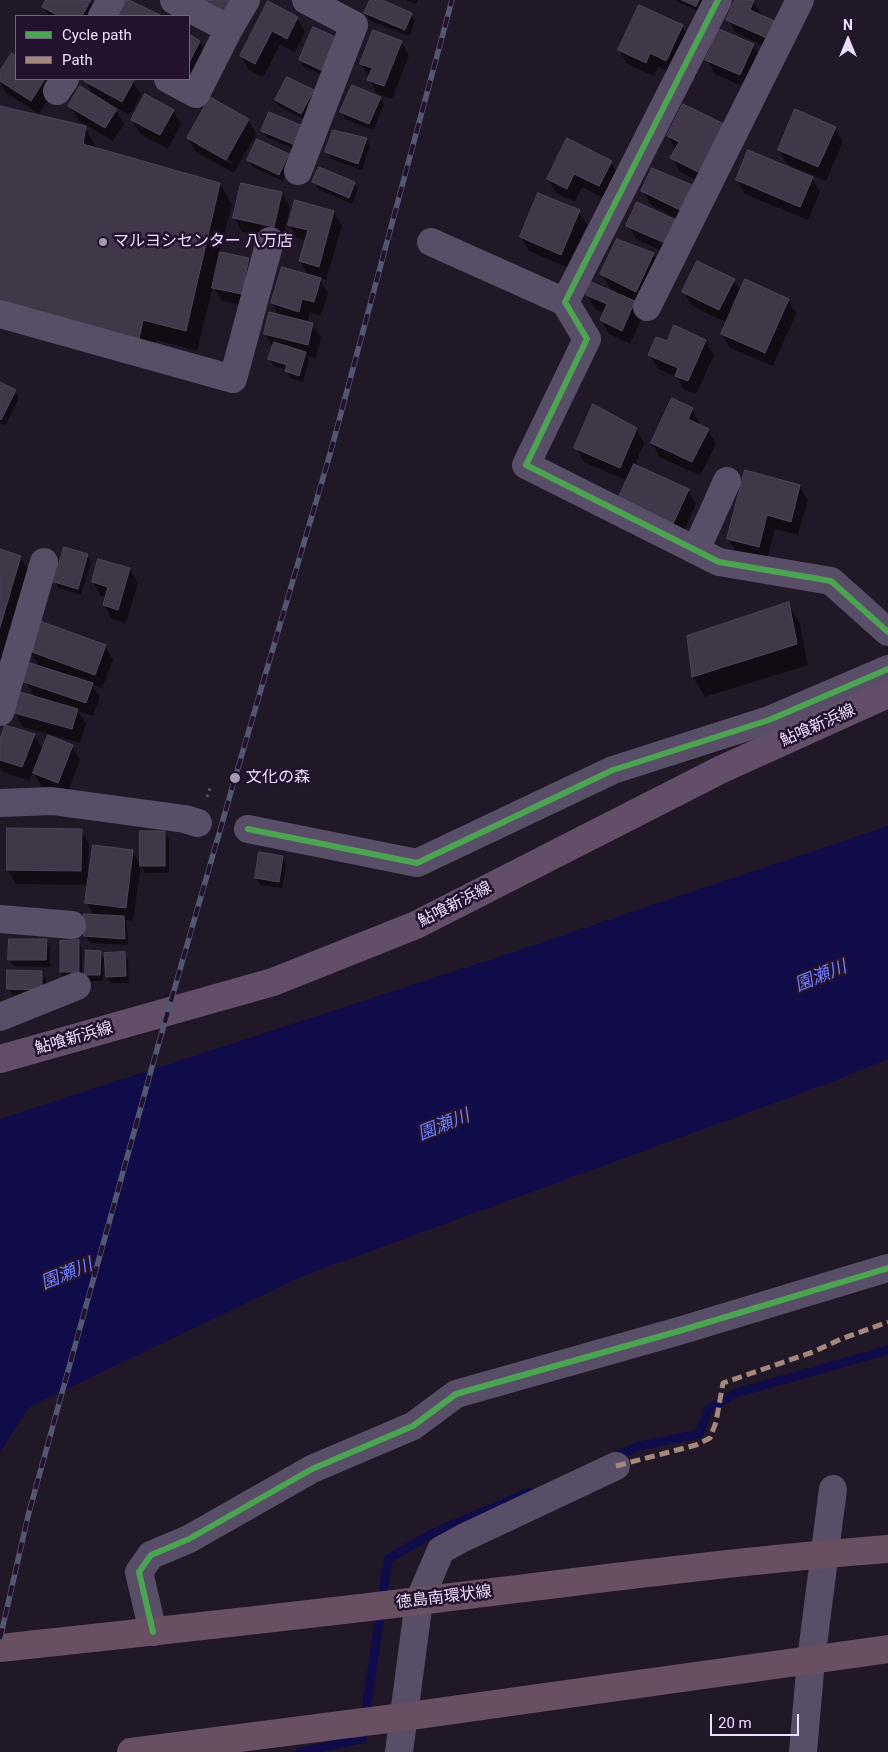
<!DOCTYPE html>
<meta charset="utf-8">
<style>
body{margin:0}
#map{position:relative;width:888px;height:1752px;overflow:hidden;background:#211827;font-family:Roboto,sans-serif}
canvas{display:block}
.legend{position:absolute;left:15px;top:15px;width:175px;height:65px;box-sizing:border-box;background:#22122d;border:1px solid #746481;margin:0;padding:6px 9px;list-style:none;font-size:15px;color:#efdeff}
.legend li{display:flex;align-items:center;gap:10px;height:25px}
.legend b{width:25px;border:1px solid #746481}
.north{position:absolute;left:823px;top:15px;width:50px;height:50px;-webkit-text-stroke:4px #22122d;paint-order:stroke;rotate:0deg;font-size:14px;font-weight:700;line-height:20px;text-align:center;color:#efdeff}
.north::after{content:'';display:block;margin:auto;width:18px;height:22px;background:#efdeff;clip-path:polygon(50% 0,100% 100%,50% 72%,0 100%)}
.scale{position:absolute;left:710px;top:1714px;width:89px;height:22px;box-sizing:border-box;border:2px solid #efdeff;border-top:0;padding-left:6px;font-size:15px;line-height:18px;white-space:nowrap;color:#efdeff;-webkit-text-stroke:4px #22122d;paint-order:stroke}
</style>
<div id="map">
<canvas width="888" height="1752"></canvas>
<ul class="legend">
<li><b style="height:6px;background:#4ca352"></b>Cycle path</li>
<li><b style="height:6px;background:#a5887d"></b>Path</li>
</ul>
<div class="north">N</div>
<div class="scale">20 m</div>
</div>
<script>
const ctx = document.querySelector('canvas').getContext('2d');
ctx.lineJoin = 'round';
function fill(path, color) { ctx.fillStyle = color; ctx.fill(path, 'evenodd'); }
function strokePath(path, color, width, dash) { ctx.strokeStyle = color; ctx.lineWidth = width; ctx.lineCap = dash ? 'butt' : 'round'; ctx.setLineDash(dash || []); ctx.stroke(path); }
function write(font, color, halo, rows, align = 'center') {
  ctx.font = font + ' Roboto,"Noto Sans JP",sans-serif'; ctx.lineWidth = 5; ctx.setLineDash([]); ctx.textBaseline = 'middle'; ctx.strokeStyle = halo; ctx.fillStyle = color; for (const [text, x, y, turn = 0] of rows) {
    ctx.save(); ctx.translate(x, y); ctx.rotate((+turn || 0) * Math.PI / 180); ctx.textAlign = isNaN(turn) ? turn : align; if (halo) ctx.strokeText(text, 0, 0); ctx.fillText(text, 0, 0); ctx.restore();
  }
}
fill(new Path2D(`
 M 888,826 L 888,1059 L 829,1083 L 303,1276 L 29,1407 L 0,1452 L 0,1119 L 495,958 Z`), '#100c49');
fill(new Path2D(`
 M 47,0 L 89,0 L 98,15 L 98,16 L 49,16 L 43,7 Z
 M 126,0 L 159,16 L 119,16 Z
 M 371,0 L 379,0 L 411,14 L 415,21 L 409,36 L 369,20 L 366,13 Z
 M 406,0 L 418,0 L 416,4 Z
 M 676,0 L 706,0 L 700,12 L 678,2 Z
 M 737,0 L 753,1 L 762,15 L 777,52 L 736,33 L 728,19 Z
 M 268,3 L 297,18 L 305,32 L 295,52 L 280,45 L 263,77 L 249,70 L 241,56 Z
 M 682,26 L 690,40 L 674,74 L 658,67 L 654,76 L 627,64 L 619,50 Z
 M 189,36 L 200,42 L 208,56 L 191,88 L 189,79 Z
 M 335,38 L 325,76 L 304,67 L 300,60 Z
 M 401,42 L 409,56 L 392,99 L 377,94 L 361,63 Z
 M 753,45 L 761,59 L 748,89 L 715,74 L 707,60 Z
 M 12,55 L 16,57 L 16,79 L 48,79 L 54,90 L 39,114 L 5,92 L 0,83 L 0,73 Z
 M 86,79 L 130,79 L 133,81 L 141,95 L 130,115 L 113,106 L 124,124 L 113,141 L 78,120 L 70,106 L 95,97 L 85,81 Z
 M 313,91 L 317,98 L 305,120 L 280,107 L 276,100 Z
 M 380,98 L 384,105 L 373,130 L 345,119 L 342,112 Z
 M 683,105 L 710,187 L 680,172 L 672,158 L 676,150 L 668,136 Z
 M 0,107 L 85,127 L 97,149 L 220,184 L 232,205 L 220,253 L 249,259 L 257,273 L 250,307 L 222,301 L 213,286 L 197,351 L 155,340 L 151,359 Z
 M 173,110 L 181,124 L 168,149 L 140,134 L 132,120 Z
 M 248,120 L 256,134 L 234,173 L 196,152 L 188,138 ZM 198,143 L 232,162 L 231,164 L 198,146 Z
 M 302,127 L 299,151 L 266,137 L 263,131 Z
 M 835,128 L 843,142 L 826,181 L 787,164 L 779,150 Z
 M 367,139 L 370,146 L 362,170 L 331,159 L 327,152 Z
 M 288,155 L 292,162 L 283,181 L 253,167 L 249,160 Z
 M 611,162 L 619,176 L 607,200 L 582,187 L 575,202 L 556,193 L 548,179 Z
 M 812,178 L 820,192 L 808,220 L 745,194 L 737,180 Z
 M 314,182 L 354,183 L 358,190 L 352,204 L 318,189 Z
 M 691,186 L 699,200 L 688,224 L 651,205 L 643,191 Z
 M 282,193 L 290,207 L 282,240 L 242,232 L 234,217 Z
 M 579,211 L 587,225 L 569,268 L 529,251 L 521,237 Z
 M 334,212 L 342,226 L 326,280 L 319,278 L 328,293 L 321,316 L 310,312 L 307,323 L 312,324 L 321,338 L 316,358 L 307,356 L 309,360 L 303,382 L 290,378 L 287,370 L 274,366 L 270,359 L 273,348 L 265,334 L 279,316 L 272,303 L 309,276 L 300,261 L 306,241 L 297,238 L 289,224 Z
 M 675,221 L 673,256 L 636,239 L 628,225 Z
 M 653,254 L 661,268 L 644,305 L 633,300 L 643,316 L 630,344 L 609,334 L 601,320 L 604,313 L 595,309 L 587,295 L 615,293 L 616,291 L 610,288 L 602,274 Z
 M 734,280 L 741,292 L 788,300 L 796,314 L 773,366 L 730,348 L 722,334 L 727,323 L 692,306 L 684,292 Z
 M 705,340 L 714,355 L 696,394 L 684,390 L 677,377 L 658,369 L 650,355 Z
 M 0,384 L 15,391 L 19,398 L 5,426 L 0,423 Z
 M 692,409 L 700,423 L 699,425 L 708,430 L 716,444 L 700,476 L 660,457 L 652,443 Z
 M 636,429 L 644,443 L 635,465 L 688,490 L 696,504 L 680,540 L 628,481 L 584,462 L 576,448 Z
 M 800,486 L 808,500 L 798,535 L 775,529 L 767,560 L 736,552 L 728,538 Z
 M 0,550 L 20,557 L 36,583 L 0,702 Z
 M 87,555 L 91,562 L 81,595 L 59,588 L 55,582 Z
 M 130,569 L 138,583 L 126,623 L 112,619 L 104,605 L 106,597 L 101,596 L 93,582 Z
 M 788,604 L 800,624 L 808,665 L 705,697 L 693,677 L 689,637 Z
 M 105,646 L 113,660 L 102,688 L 92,684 L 100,698 L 93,716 L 78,711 L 86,724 L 80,743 L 23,727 L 15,713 L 35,697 L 25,681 L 40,668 L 30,651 Z
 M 34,735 L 43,750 L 72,746 L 80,760 L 66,797 L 42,787 L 33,772 L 30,781 L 3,772 L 0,767 L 0,744 Z
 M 81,830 L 89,844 L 88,874 L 132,851 L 141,865 L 133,921 L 125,920 L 127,924 L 128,945 L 90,943 L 86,936 L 94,916 L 86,902 L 89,885 L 16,884 L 8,870 Z
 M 141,832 L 165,832 L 169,839 L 169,873 L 145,873 L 141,866 Z
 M 282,857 L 286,864 L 282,888 L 260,885 L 256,878 Z
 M 46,941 L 50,947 L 50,967 L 13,966 L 9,960 Z
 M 78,942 L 82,948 L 82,979 L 65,979 L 61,972 Z
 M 100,952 L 106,962 L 124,953 L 128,960 L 129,983 L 111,983 L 107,977 L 106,962 L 104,963 L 103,981 L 90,981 L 86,974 Z
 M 42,972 L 46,979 L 45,997 L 12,995 L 8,988 Z`), '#0007');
strokePath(new Path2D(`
 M 611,1458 L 639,1446 L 699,1434 L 708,1410 L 736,1393 L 888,1350
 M 300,1752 L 362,1739 L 388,1559 L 431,1534 L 530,1492`), '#100c49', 9);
const building = new Path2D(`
 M 46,0 L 91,0 L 82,16 L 59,16 L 42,7 Z
 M 125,0 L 129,0 L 160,15 L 117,16 Z
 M 198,0 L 230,0 L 222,14 Z
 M 370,0 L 382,0 L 412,13 L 405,30 L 364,13 Z
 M 682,0 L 699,0 L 696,6 Z
 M 735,0 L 754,0 L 750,10 L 777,22 L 769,39 L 726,20 Z
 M 268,1 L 298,17 L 287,39 L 272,31 L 255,64 L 240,56 Z
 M 639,5 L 683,25 L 666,61 L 650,53 L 646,63 L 618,50 Z
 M 313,27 L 336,37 L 321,70 L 299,60 Z
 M 719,29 L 754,44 L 740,75 L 705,60 Z
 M 373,30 L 402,41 L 384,86 L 367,80 L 372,68 L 360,64 Z
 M 189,34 L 200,41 L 189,63 Z
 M 12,53 L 16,56 L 16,79 L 45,79 L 31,101 L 0,81 L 0,71 Z
 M 287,77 L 314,90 L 301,114 L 275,100 Z
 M 85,79 L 132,79 L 134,80 L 122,102 L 84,81 Z
 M 352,85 L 381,97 L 369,124 L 340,112 Z
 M 80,86 L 117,109 L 105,128 L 68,106 Z
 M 145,94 L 174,110 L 160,135 L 131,120 Z
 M 210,97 L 249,119 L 226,160 L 187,138 Z
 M 683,104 L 726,125 L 702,174 L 670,158 L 679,142 L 667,136 Z
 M 0,106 L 86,126 L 83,144 L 220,183 L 186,331 L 143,320 L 139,339 L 0,301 Z
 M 795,109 L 836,127 L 818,167 L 778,150 Z
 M 269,112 L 303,126 L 295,145 L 261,131 Z
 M 333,130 L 367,138 L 358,164 L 325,152 Z
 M 567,138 L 612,161 L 599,186 L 574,174 L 567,189 L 547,179 Z
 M 257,139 L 289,154 L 279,175 L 247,160 Z
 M 748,150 L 813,177 L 800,207 L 736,180 Z
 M 319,167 L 355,182 L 349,198 L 312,182 Z
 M 652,168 L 692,185 L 680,210 L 641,191 Z
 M 241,183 L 282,192 L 274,227 L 233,218 Z
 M 538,193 L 580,210 L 561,255 L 520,237 Z
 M 295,200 L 334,211 L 319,267 L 299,261 L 308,230 L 288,225 Z
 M 637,202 L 676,220 L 665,243 L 626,226 Z
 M 617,239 L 654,253 L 636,292 L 600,274 Z
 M 220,252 L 249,258 L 242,294 L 212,288 Z
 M 697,261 L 735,279 L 719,310 L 682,292 Z
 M 282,267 L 321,278 L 314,302 L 302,299 L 299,312 L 271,303 Z
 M 745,279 L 789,299 L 765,353 L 721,334 Z
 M 591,282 L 635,301 L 622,331 L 600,320 L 607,304 L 586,295 Z
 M 269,312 L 313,323 L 308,345 L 264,334 Z
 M 674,325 L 706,340 L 688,381 L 675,376 L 678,368 L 648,355 L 656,337 L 667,341 Z
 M 274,342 L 306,352 L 299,376 L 285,371 L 287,365 L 268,359 Z
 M 0,382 L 16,390 L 1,420 L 0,419 Z
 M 672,398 L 693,408 L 688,419 L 709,429 L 692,462 L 651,443 Z
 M 593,404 L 637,428 L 620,468 L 574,448 Z
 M 634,464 L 689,489 L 672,526 L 617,501 Z
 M 745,470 L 800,485 L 791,522 L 767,515 L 759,547 L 727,539 Z
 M 64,547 L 88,554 L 78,589 L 54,582 Z
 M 0,549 L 21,556 L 0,627 Z
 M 98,559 L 130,568 L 118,610 L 103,605 L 108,587 L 92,582 Z
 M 789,602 L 797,644 L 692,677 L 687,636 Z
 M 40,621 L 106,645 L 95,675 L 29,651 Z
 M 30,663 L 93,683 L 86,703 L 24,682 Z
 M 20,692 L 78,709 L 72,729 L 14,713 Z
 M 5,725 L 35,734 L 22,767 L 0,760 L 0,740 Z
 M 48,735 L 73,745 L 58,783 L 33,773 Z
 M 7,828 L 82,829 L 81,871 L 7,870 Z
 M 140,831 L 165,831 L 165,866 L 140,866 Z
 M 93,845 L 133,850 L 126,908 L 85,903 Z
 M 259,852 L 283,856 L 279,882 L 255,878 Z
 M 84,914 L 124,916 L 125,939 L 84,936 Z
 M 9,939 L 47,939 L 46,960 L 8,960 Z
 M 79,940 L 79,972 L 60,972 L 60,941 Z
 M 86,950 L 101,951 L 100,975 L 85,975 Z
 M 125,952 L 126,976 L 106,977 L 104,953 Z
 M 7,970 L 42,971 L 42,990 L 7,989 Z`);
fill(building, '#403748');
strokePath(building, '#514359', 1);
strokePath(new Path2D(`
 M 207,797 L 211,785`), '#54566c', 3, [2.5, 4]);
strokePath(new Path2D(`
 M 174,0 L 229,29
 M 718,0 L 565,302 L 587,339 L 526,465 L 719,562 L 831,581 L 888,632
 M 102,16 L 111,0
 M 168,79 L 196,94 L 229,29 L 246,0
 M 57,91 L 65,79
 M 298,171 L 354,25 L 306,0
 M 431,242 L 565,302
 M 647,307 L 800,0
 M 0,314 L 233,379 L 270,241
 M 696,550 L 727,481
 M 0,712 L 44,562
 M 0,803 L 52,801 L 185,819 L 198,823
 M 248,829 L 417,863 L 613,770 L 769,720 L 888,669
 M 0,919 L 72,925
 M 0,1017 L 77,986
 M 153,1632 L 139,1572 L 151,1555 L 189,1539 L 312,1469 L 413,1426 L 456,1394 L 679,1331 L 888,1268
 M 399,1752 L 419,1601 L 441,1550 L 463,1538 L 616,1466
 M 803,1752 L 811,1660 L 833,1489`), '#594e67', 28);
strokePath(new Path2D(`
 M 0,1059 L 273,982 L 416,925 L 720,770 L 888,694`), '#634e6a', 28);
strokePath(new Path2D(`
 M 0,1648 C 140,1633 280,1618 419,1601 C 575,1582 731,1561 888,1549
 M 131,1752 L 403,1717 L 888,1649`), '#684f61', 28);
const rail = new Path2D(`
 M 0,1639 L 28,1516 L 152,1067 L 235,778 L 330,454 L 452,0`);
strokePath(rail, '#535774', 5.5);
strokePath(rail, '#22122d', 4, [11]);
strokePath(new Path2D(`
 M 616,1466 L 696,1445 L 710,1438 L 716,1422 L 723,1383 L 813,1352 L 841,1339 L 888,1322`), '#a5887d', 5, [10, 5]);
strokePath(new Path2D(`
 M 718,0 L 565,302 L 587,339 L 526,465 L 719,562 L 831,581 L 888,632
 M 248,829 L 417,863 L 613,770 L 769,720 L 888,669
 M 153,1632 L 139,1572 L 151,1555 L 189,1539 L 312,1469 L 413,1426 L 456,1394 L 679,1331 L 888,1268`), '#4ca352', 6);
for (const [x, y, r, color] of [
 [103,242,5,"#a799b3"],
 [235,778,6,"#a799b3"]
]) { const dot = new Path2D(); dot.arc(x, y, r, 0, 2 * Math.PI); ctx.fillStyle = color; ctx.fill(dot); strokePath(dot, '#22122d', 2); }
write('16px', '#efdeff', '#22122d', [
 ["マルヨシセンター 八万店",113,242],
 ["文化の森",246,778]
], 'left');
write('16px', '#efdeff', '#22122d', [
 ["鮎喰新浜線",818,726,-24],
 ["鮎喰新浜線",455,905,-27],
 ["鮎喰新浜線",74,1039,-16],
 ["徳島南環状線",444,1598,-7]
]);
write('italic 18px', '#6c7eff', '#22122d', [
 ["園瀬川",821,977,-22],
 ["園瀬川",444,1126,-22],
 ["園瀬川",67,1275,-22]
]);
</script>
